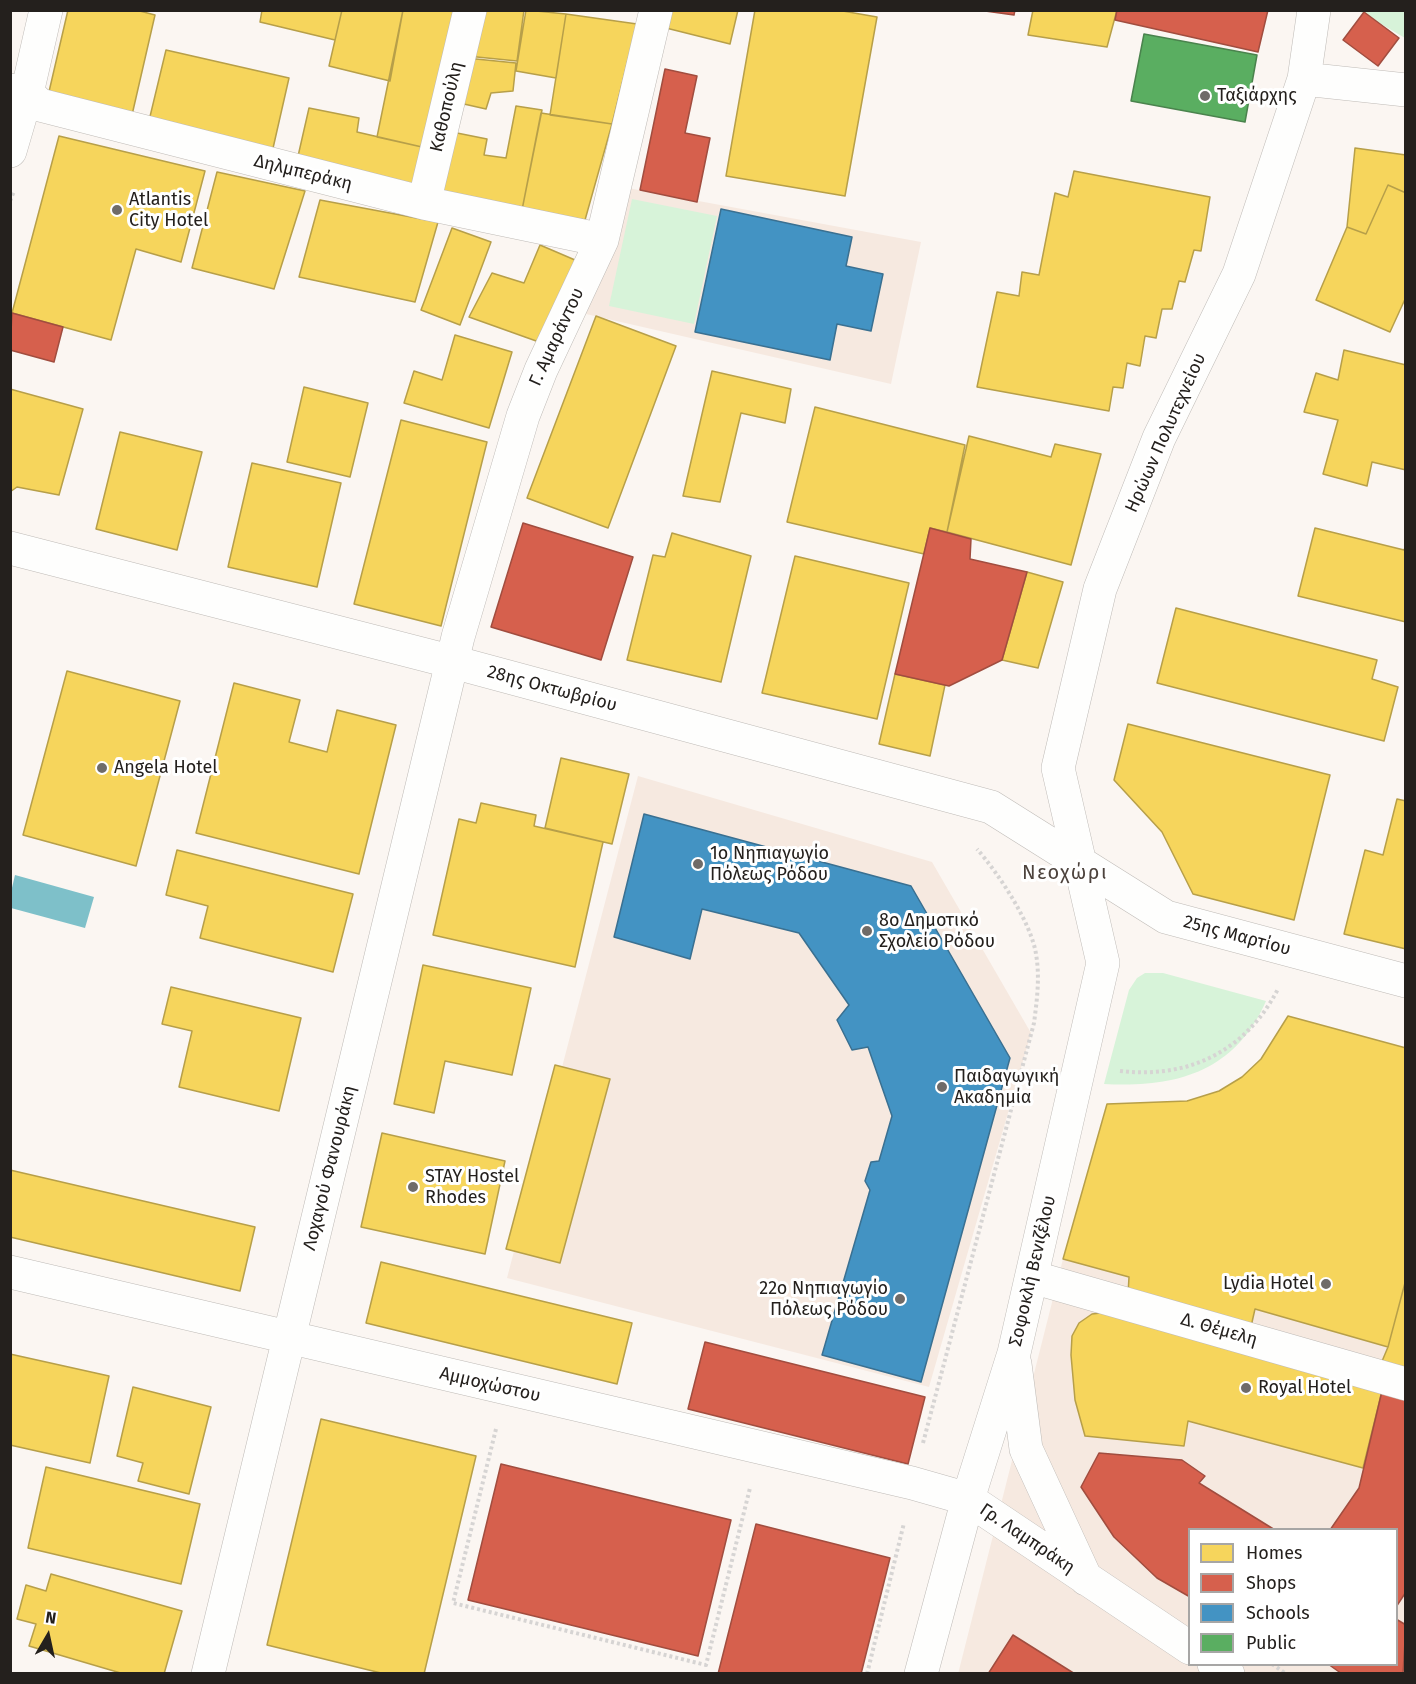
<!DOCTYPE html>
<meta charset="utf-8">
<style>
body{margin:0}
#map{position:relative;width:1416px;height:1684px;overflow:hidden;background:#fbf6f2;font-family:"Fira Sans",sans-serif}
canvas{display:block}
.frame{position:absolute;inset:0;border:12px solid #24201d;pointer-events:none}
.legend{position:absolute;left:1188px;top:1528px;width:210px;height:138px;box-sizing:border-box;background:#fff;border:2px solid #a7a6a5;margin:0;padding:8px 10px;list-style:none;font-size:18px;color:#24201d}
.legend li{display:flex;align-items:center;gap:12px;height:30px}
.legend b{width:30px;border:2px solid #a7a6a5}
.north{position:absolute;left:18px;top:1606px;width:60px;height:60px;-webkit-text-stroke:4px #fff;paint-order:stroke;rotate:9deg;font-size:16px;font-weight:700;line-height:24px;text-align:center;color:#24201d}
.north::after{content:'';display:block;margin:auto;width:21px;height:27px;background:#24201d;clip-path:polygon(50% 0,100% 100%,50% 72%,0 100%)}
</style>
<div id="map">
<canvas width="1416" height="1684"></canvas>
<div class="frame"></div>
<ul class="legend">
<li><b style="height:16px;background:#f6d55c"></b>Homes</li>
<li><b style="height:16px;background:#d6604d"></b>Shops</li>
<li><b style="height:16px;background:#4393c3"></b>Schools</li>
<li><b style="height:16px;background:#5aae61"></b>Public</li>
</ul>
<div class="north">N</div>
</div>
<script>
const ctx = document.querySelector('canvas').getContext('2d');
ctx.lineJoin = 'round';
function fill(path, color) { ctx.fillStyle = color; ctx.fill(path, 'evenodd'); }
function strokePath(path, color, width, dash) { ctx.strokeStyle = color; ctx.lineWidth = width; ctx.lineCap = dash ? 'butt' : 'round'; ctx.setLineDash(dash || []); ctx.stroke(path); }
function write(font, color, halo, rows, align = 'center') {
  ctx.font = font + ' "Fira Sans",sans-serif'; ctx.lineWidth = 6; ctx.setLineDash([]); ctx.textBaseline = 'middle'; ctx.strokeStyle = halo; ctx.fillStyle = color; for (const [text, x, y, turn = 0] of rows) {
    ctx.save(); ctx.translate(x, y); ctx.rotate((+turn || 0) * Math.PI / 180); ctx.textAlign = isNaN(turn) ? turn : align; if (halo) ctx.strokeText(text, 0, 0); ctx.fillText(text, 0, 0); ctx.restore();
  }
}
fill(new Path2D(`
 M 628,188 L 921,242 L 891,384 L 586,314 Z
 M 638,776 L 932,862 L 1031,1033 L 929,1387 L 507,1278 Z
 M 1288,1016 L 1405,1048 L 1405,1673 L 958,1674 L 1063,1259 L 1107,1104 L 1187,1101 L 1219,1091 L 1242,1077 L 1261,1059 ZM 1190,1530 L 1396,1530 L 1396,1664 L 1190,1664 Z`), '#f6e9e0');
fill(new Path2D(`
 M 1359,11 L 1405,11 L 1405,39 L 1405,38 Z
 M 632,199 L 717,216 L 694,324 L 609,306 Z
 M 1145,973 L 1163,973 L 1266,1001 C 1235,1072 1176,1088 1104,1084 L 1129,990 L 1137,978 Z`), '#d7f3d9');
fill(new Path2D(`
 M 15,875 L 94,897 L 85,928 L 11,908 L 11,892 Z`), '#7ec0c9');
const homes = new Path2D(`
 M 68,10 L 136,10 L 155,15 L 132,115 L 48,96 Z
 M 262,10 L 342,10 L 335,40 L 260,22 Z
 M 342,10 L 403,10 L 390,81 L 329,66 Z
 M 403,10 L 455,10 L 422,147 L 377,137 Z
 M 477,10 L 524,10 L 517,61 L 467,56 Z
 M 526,10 L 566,14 L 556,78 L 516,71 Z
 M 666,10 L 738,10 L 730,44 L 662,27 Z
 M 755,10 L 837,10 L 877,17 L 845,196 L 726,176 Z
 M 1033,10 L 1117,10 L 1107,47 L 1028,35 Z
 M 566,14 L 637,24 L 612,124 L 550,115 Z
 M 166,50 L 289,78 L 271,157 L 147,129 Z
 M 466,58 L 516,63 L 513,91 L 491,93 L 486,109 L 455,102 Z
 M 516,106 L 542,110 L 522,210 L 435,194 L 447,131 L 487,139 L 484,155 L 506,158 Z
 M 309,108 L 359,118 L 357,132 L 422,147 L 413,192 L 296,165 Z
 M 541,113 L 612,124 L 585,220 L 522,210 Z
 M 59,136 L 205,171 L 181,262 L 136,249 L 111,340 L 12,313 Z
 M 1355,148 L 1406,155 L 1406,193 L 1388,185 L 1366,234 L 1347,227 Z
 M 1074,171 L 1210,197 L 1201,251 L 1194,250 L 1185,282 L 1179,281 L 1172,309 L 1162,309 L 1156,338 L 1145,336 L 1140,366 L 1127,363 L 1123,388 L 1113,387 L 1109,411 L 977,387 L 997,292 L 1019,296 L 1022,272 L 1039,275 L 1055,193 L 1068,197 Z
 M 217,172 L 305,191 L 274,289 L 192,268 Z
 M 1388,185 L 1406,193 L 1406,297 L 1390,332 L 1316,300 L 1347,227 L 1366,234 Z
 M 320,200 L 438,222 L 415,302 L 299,277 Z
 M 452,228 L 491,242 L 460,325 L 421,310 Z
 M 540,245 L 582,263 L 539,342 L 469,317 L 492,273 L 524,283 Z
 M 596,316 L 676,346 L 608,528 L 527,498 Z
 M 455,335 L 512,352 L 489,428 L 404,403 L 414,371 L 442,380 Z
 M 1344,350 L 1406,365 L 1406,470 L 1372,462 L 1367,486 L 1323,474 L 1338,420 L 1304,412 L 1316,373 L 1338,380 Z
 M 712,371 L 791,389 L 785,423 L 741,413 L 720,502 L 683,496 Z
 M 304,387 L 368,403 L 350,477 L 287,462 Z
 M 10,389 L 83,409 L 59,495 L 17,487 L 10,492 Z
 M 815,407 L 965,445 L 947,532 L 930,528 L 924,554 L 787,522 Z
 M 401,420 L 487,442 L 441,626 L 354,604 Z
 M 120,432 L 202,452 L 177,550 L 96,529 Z
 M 969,436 L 1051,457 L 1055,444 L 1101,454 L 1071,565 L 947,532 Z
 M 252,463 L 341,483 L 317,587 L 228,567 Z
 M 1315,528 L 1404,550 L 1406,545 L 1406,622 L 1298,596 Z
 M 672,533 L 751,556 L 721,682 L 627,660 L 653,555 L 665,557 Z
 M 795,556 L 909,583 L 877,719 L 762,693 Z
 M 1027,572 L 1063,582 L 1038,668 L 1002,660 Z
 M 1176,608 L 1377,660 L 1372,679 L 1398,687 L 1384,741 L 1157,683 Z
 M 67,671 L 180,701 L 136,866 L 23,835 Z
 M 895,674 L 945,685 L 930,756 L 879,744 Z
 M 234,683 L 300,700 L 289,742 L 327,752 L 337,710 L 396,725 L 359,874 L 196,833 Z
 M 1128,724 L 1330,775 L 1294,920 L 1193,894 L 1162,832 L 1114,780 Z
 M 561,758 L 629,774 L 612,844 L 545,828 Z
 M 1397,799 L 1406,801 L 1406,949 L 1344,934 L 1365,850 L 1383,855 Z
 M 481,803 L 536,815 L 534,826 L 603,842 L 575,967 L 433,935 L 459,819 L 476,823 Z
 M 177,850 L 353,894 L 333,972 L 200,938 L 208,906 L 166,895 Z
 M 423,965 L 531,988 L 512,1075 L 445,1061 L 434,1113 L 394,1104 Z
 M 171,987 L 301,1018 L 279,1111 L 179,1087 L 192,1031 L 162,1024 Z
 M 1288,1016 L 1406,1048 L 1406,1279 L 1388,1347 L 1255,1309 L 1250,1331 L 1128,1294 L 1129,1277 L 1063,1259 L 1107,1104 L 1187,1101 L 1219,1091 L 1242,1077 L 1261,1059 Z
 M 555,1065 L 610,1079 L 560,1263 L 506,1249 Z
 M 382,1133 L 505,1161 L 485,1254 L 361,1227 Z
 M 10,1170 L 255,1227 L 240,1291 L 10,1237 Z
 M 381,1262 L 632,1323 L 617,1384 L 366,1323 Z
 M 1406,1279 L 1406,1374 L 1380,1366 L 1388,1347 Z
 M 1109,1312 L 1382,1391 L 1363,1468 L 1188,1421 L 1184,1446 L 1085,1436 L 1075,1400 L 1071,1355 L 1072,1336 L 1079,1323 L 1092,1314 Z
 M 10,1354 L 109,1376 L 90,1463 L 10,1445 Z
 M 133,1387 L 211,1407 L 189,1494 L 138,1481 L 143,1463 L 117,1456 Z
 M 321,1419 L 476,1456 L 424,1674 L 385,1674 L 267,1645 Z
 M 46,1467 L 200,1504 L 181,1584 L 28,1548 Z
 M 51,1574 L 182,1611 L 164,1674 L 124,1674 L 29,1646 L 36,1624 L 17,1619 L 26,1585 L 46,1591 Z`);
fill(homes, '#f6d55c');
strokePath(homes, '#b79f49', 1.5);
const shops = new Path2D(`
 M 978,10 L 1015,10 L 1014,15 Z
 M 1117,10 L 1268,10 L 1258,52 L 1115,20 Z
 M 1364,12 L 1399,38 L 1378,66 L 1343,40 Z
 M 665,69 L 697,76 L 685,133 L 710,138 L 697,202 L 640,190 Z
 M 12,313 L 63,327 L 54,362 L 10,350 Z
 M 523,523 L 633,557 L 601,660 L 491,627 Z
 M 930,528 L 971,539 L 970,559 L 1027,572 L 1002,660 L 949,686 L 895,674 Z
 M 705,1342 L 925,1397 L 908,1464 L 688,1409 Z
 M 1382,1391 L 1406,1398 L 1406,1592 L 1396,1607 L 1396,1530 L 1330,1530 L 1359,1488 Z
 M 1099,1453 L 1182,1460 L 1205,1476 L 1199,1483 L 1275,1530 L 1190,1530 L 1190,1597 L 1157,1578 L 1114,1537 L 1081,1487 Z
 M 501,1464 L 731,1520 L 698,1656 L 468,1600 Z
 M 756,1524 L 890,1558 L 861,1674 L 718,1674 Z
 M 1396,1619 L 1406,1625 L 1403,1674 L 1342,1674 L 1328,1664 L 1396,1664 Z
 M 1013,1635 L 1075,1674 L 988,1674 Z`);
fill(shops, '#d6604d');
strokePath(shops, '#a14d3f', 1.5);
const schools = new Path2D(`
 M 721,209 L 852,237 L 846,266 L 883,274 L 871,331 L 837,324 L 830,360 L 695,332 Z
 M 644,814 L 911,886 L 1010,1058 L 921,1382 L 822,1355 L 870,1190 L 865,1181 L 871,1162 L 879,1161 L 892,1116 L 868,1047 L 852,1050 L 837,1020 L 849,1005 L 799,933 L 702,909 L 690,959 L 614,937 Z`);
fill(schools, '#4393c3');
strokePath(schools, '#3a7091', 1.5);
const public = new Path2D(`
 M 1144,34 L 1257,55 L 1245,122 L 1131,101 Z`);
fill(public, '#5aae61');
strokePath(public, '#4a834d', 1.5);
const minor = new Path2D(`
 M 1304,79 L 1406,90
 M 10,90 L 27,93 L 40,105 L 424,203 L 602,240
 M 10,151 L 27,93 L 46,10
 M 424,203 L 470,10
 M 10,548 L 453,662 L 991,807 L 1166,917 L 1406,981
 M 10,1272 L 912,1483 L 968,1499 L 1190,1648
 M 1032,1277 L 1406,1384
 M 1015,1364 L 1026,1449 L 1086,1579
 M 1214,1664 L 1228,1674
 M 208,1674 L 458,637 L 523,416 L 541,370 L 602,240 L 656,10
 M 921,1674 L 968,1499 L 1014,1353 L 1103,963 L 1058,768 L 1100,589 L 1159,438 L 1239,274 L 1304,79 L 1314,10`);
strokePath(minor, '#bfbbb7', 34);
strokePath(new Path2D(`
 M 10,201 L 14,191
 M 1120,1071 C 1189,1079 1246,1051 1278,989
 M 496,1429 L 453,1603 L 706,1665 L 750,1488
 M 923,1443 L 1034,1023 C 1037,1000 1040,977 1036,954 C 1031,922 998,873 977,849
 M 1272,1664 L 1286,1674
 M 867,1674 L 904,1523`), '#d6d4d3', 4, [3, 3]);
strokePath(minor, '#fefefd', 33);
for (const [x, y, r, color] of [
 [1205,96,6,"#6f6b68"],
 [117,210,6,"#6f6b68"],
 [102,768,6,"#6f6b68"],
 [698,864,6,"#6f6b68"],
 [867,931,6,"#6f6b68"],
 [942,1087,6,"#6f6b68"],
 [413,1187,6,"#6f6b68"],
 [1326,1284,6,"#6f6b68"],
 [900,1299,6,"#6f6b68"],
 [1246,1388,6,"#6f6b68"]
]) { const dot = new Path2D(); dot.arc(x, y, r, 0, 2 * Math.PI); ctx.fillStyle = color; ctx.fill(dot); strokePath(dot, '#fff', 2); }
write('18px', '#24201d', '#fff', [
 ["Ταξιάρχης",1217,96],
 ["Atlantis",129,200],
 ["City Hotel",129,221],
 ["Angela Hotel",114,768],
 ["1ο Νηπιαγωγίο",710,854],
 ["Πόλεως Ρόδου",710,875],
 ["8ο Δημοτικό",879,921],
 ["Σχολείο Ρόδου",879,942],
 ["Παιδαγωγική",954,1077],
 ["Ακαδημία",954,1098],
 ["STAY Hostel",425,1177],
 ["Rhodes",425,1198],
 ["Lydia Hotel",1314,1284,"right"],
 ["22ο Νηπιαγωγίο",888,1289,"right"],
 ["Πόλεως Ρόδου",888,1310,"right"],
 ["Royal Hotel",1258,1388]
], 'left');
write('18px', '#24201d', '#fff', [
 ["Καθοπούλη",447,107,-77],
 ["Δηλμπεράκη",303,173,14],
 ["Γ. Αμαράντου",557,337,-65],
 ["Ηρώων Πολυτεχνείου",1166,433,-66],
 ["28ης Οκτωβρίου",552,689,15],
 ["25ης Μαρτίου",1237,936,15],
 ["Λοχαγού Φανουράκη",330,1168,-76],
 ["Σοφοκλή Βενιζέλου",1033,1271,-77],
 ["Δ. Θέμελη",1219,1330,16],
 ["Αμμοχώστου",490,1385,13],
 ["Γρ. Λαμπράκη",1027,1539,34]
]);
ctx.letterSpacing = '1.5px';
write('20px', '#4d433d', '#fff', [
 ["Νεοχώρι",1065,873]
]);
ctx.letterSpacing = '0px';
</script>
